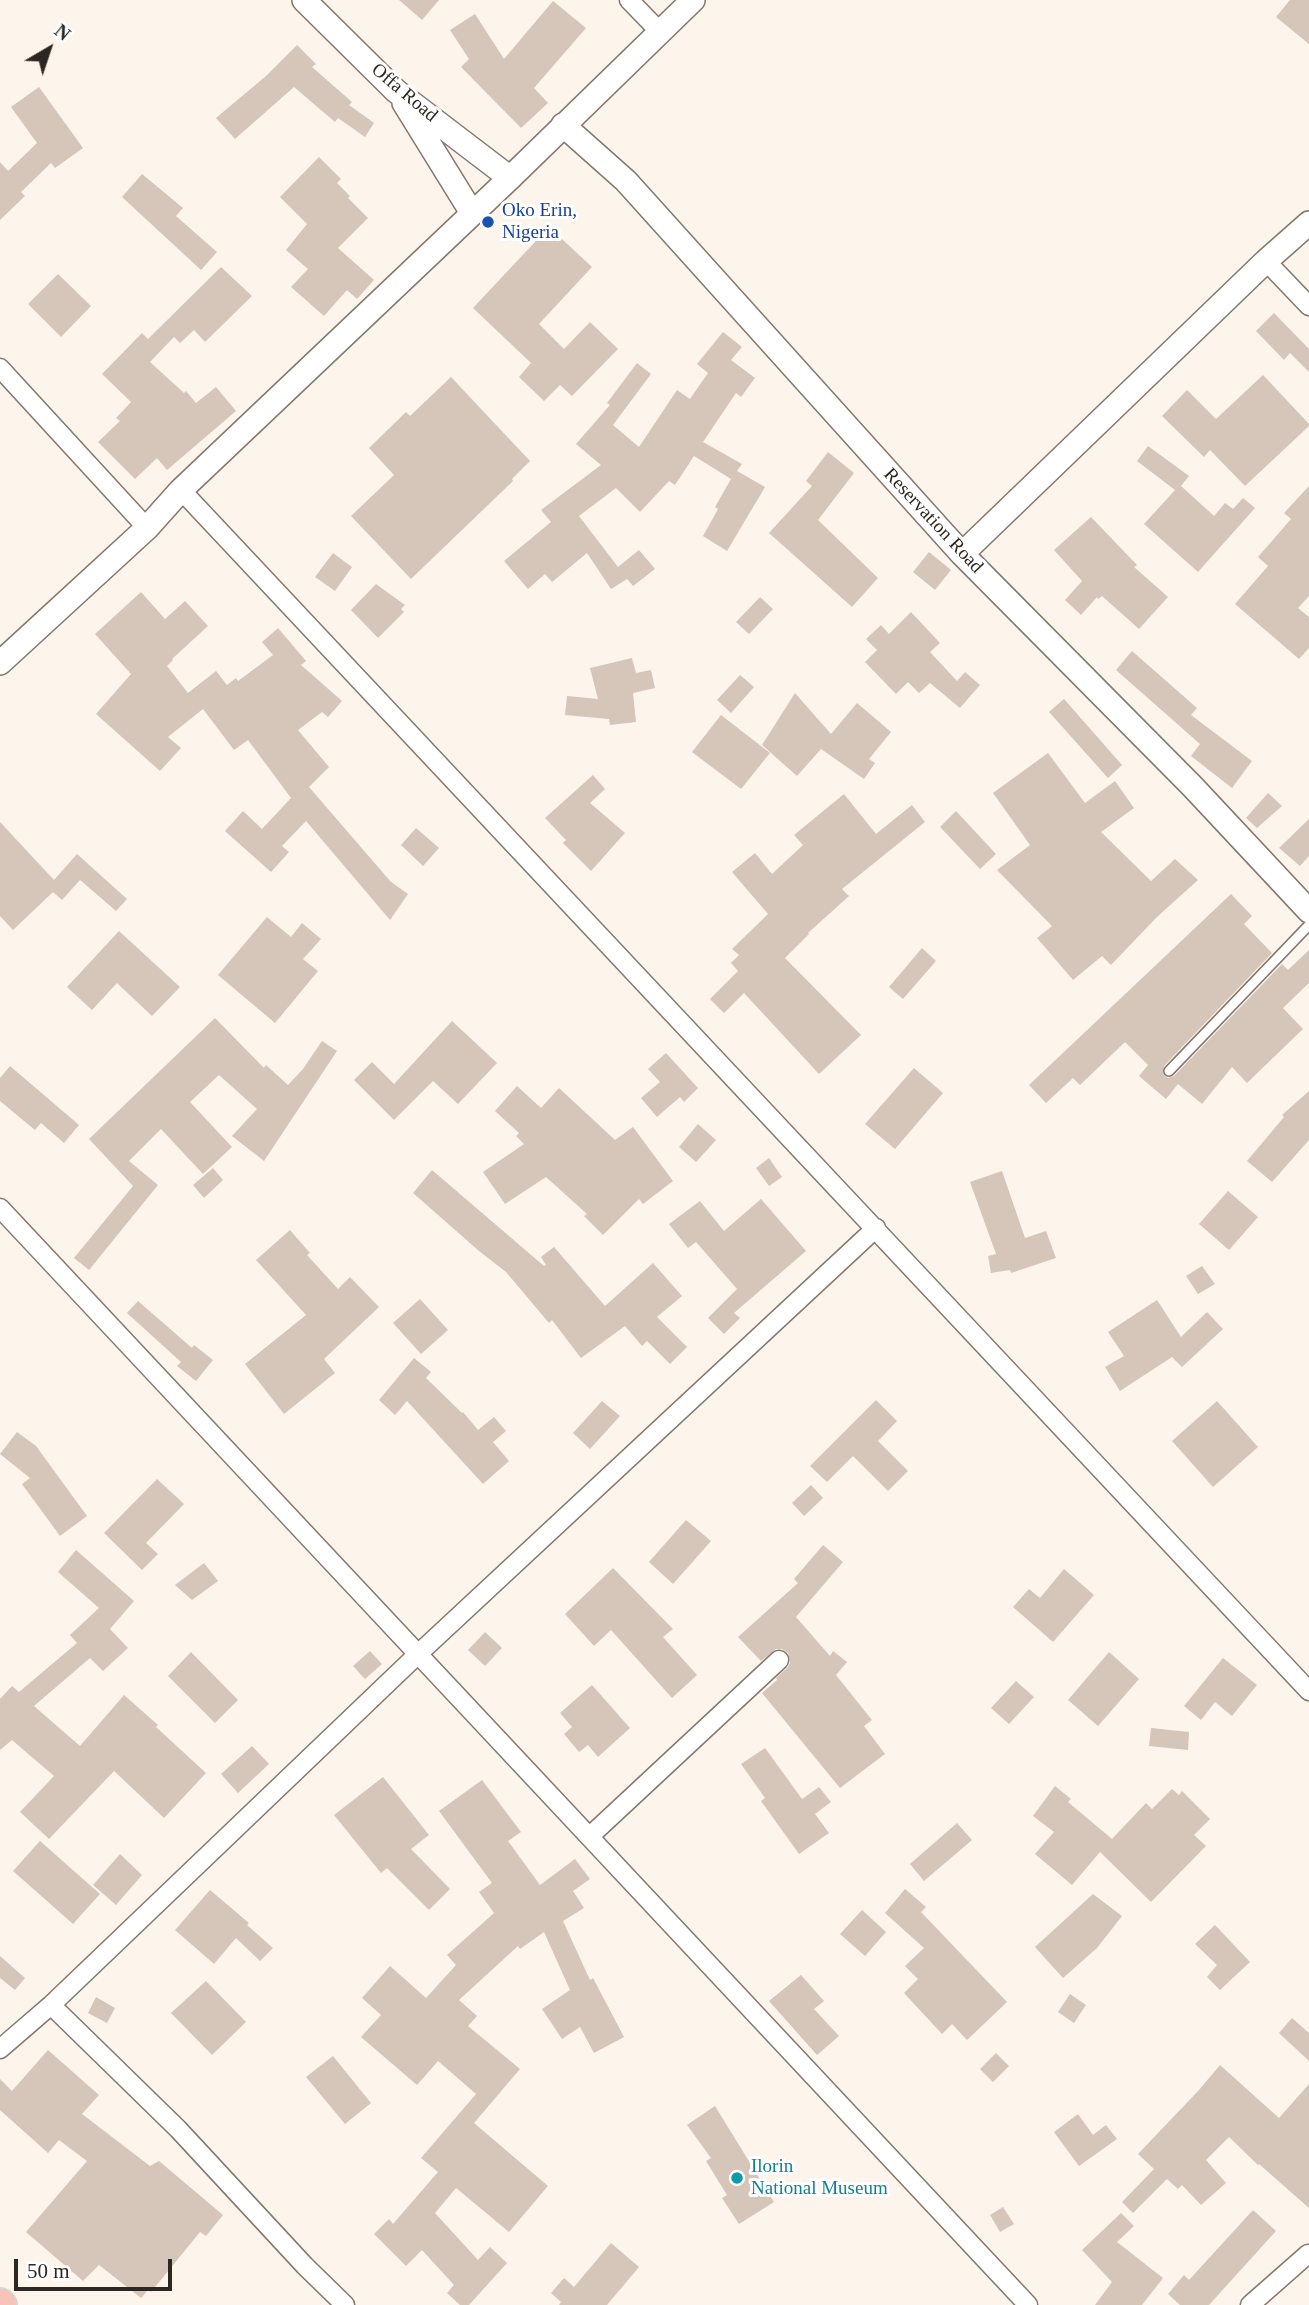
<!DOCTYPE html>
<style>
body{margin:0}
#map{position:relative;width:1309px;height:2305px;overflow:hidden;background:#fdf4eb;font-family:"Times New Roman",serif}
canvas{display:block}
.north{position:absolute;left:14px;top:14px;width:70px;height:70px;-webkit-text-stroke:5px #fff;paint-order:stroke;rotate:39deg;font-size:19px;font-weight:700;line-height:28px;text-align:center;color:#2c2721}
.north::after{content:'';display:block;margin:auto;width:24px;height:32px;background:#2c2721;clip-path:polygon(50% 0,100% 100%,50% 72%,0 100%)}
.scale{position:absolute;left:14px;top:2259px;width:158px;height:32px;box-sizing:border-box;border:4px solid #2c2721;border-top:0;padding-left:9px;font-size:21px;line-height:24px;white-space:nowrap;color:#2c2721;-webkit-text-stroke:5px #fff;paint-order:stroke}
</style>
<div id="map">
<canvas width="1309" height="2305"></canvas>
<div class="north">N</div>
<div class="scale">50 m</div>
</div>
<script>
const ctx = document.querySelector('canvas').getContext('2d');
ctx.lineJoin = 'round';
function fill(path, color) { ctx.fillStyle = color; ctx.fill(path, 'evenodd'); }
function strokePath(path, color, width, dash) { ctx.strokeStyle = color; ctx.lineWidth = width; ctx.lineCap = dash ? 'butt' : 'round'; ctx.setLineDash(dash || []); ctx.stroke(path); }
function write(font, color, halo, rows, align = 'center') {
  ctx.font = font + ' "Times New Roman",serif'; ctx.lineWidth = 6; ctx.setLineDash([]); ctx.textBaseline = 'middle'; ctx.strokeStyle = halo; ctx.fillStyle = color; for (const [text, x, y, turn = 0] of rows) {
    ctx.save(); ctx.translate(x, y); ctx.rotate((+turn || 0) * Math.PI / 180); ctx.textAlign = isNaN(turn) ? turn : align; if (halo) ctx.strokeText(text, 0, 0); ctx.fillText(text, 0, 0); ctx.restore();
  }
}
fill(new Path2D(`
 M 399,0 L 439,0 L 422,20 Z
 M 1290,0 L 1309,0 L 1309,44 L 1276,17 Z
 M 553,1 L 586,28 L 534,88 L 548,103 L 521,128 L 461,67 L 469,59 L 450,30 L 475,14 L 504,59 Z
 M 297,45 L 316,64 L 312,67 L 352,102 L 349,105 L 374,123 L 365,137 L 338,118 L 335,122 L 294,87 L 235,139 L 216,118 L 266,76 Z
 M 39,87 L 83,148 L 55,168 L 51,163 L 21,192 L 25,196 L 0,220 L 0,162 L 8,171 L 37,143 L 11,107 Z
 M 319,157 L 341,179 L 337,183 L 350,196 L 348,198 L 368,218 L 338,248 L 374,280 L 357,299 L 347,290 L 324,316 L 291,287 L 308,269 L 286,250 L 307,224 L 280,197 Z
 M 142,174 L 183,208 L 176,216 L 217,252 L 201,270 L 122,197 Z
 M 549,227 L 592,267 L 539,324 L 564,349 L 590,322 L 618,349 L 572,396 L 560,385 L 544,401 L 519,377 L 531,363 L 473,308 Z
 M 221,267 L 252,296 L 205,342 L 194,330 L 180,343 L 174,337 L 150,362 L 184,393 L 186,391 L 196,403 L 216,387 L 236,411 L 167,470 L 157,458 L 135,479 L 98,442 L 120,421 L 116,418 L 131,402 L 102,374 L 142,333 L 148,339 Z
 M 58,274 L 91,306 L 61,337 L 28,304 Z
 M 1274,313 L 1309,349 L 1309,372 L 1290,353 L 1284,360 L 1256,331 Z
 M 723,332 L 742,347 L 731,360 L 755,378 L 741,397 L 736,393 L 703,442 L 742,464 L 737,471 L 765,487 L 727,551 L 703,536 L 718,509 L 715,507 L 731,479 L 694,456 L 675,485 L 669,481 L 640,512 L 616,488 L 579,516 L 618,567 L 639,550 L 655,569 L 633,586 L 623,574 L 627,579 L 611,589 L 587,553 L 552,582 L 545,574 L 528,589 L 504,561 L 551,522 L 541,510 L 601,465 L 576,444 L 610,405 L 607,403 L 637,363 L 651,374 L 613,425 L 639,447 L 677,390 L 690,399 L 708,373 L 697,364 Z
 M 1263,375 L 1309,424 L 1309,426 L 1245,486 L 1210,450 L 1204,457 L 1162,416 L 1187,390 L 1216,419 Z
 M 451,377 L 530,461 L 512,479 L 513,481 L 411,579 L 351,516 L 394,475 L 369,448 L 406,412 L 410,416 Z
 M 1148,446 L 1189,476 L 1181,486 L 1214,516 L 1225,503 L 1233,509 L 1243,498 L 1255,508 L 1198,572 L 1144,524 L 1175,490 L 1137,461 Z
 M 828,452 L 854,473 L 818,520 L 878,578 L 852,607 L 769,533 L 812,486 L 806,481 Z
 M 1309,486 L 1309,596 L 1298,608 L 1309,617 L 1309,648 L 1299,659 L 1235,604 L 1268,566 L 1258,557 L 1291,519 L 1284,513 Z
 M 1091,517 L 1137,565 L 1134,567 L 1168,597 L 1139,629 L 1102,596 L 1098,599 L 1097,597 L 1081,615 L 1065,600 L 1082,581 L 1054,550 Z
 M 929,552 L 951,570 L 935,590 L 913,572 Z
 M 333,553 L 352,567 L 335,591 L 315,577 Z
 M 376,584 L 405,605 L 401,609 L 404,612 L 378,638 L 351,610 Z
 M 141,592 L 165,619 L 185,601 L 208,626 L 172,659 L 173,660 L 167,666 L 188,693 L 216,671 L 227,685 L 236,678 L 238,681 L 273,655 L 262,642 L 278,628 L 306,661 L 301,665 L 342,701 L 328,717 L 322,712 L 298,730 L 329,767 L 309,787 L 391,882 L 408,894 L 390,920 L 306,821 L 282,846 L 289,852 L 271,872 L 225,831 L 243,811 L 262,829 L 291,798 L 248,740 L 234,750 L 203,709 L 168,737 L 181,748 L 160,771 L 96,714 L 131,674 L 95,634 Z
 M 760,597 L 773,609 L 749,634 L 736,622 Z
 M 911,612 L 940,643 L 930,652 L 957,681 L 965,672 L 980,685 L 960,708 L 930,683 L 919,693 L 908,682 L 896,694 L 865,662 L 877,650 L 866,639 L 881,625 L 889,634 Z
 M 1132,651 L 1197,708 L 1191,715 L 1252,761 L 1232,788 L 1191,756 L 1200,744 L 1116,670 Z
 M 632,658 L 636,673 L 651,670 L 655,688 L 633,693 L 636,722 L 610,725 L 609,719 L 565,715 L 567,696 L 598,699 L 590,668 Z
 M 740,675 L 754,687 L 731,713 L 717,700 Z
 M 795,693 L 831,734 L 857,703 L 891,732 L 869,759 L 875,763 L 864,779 L 821,749 L 797,776 L 762,745 Z
 M 1064,699 L 1122,765 L 1108,778 L 1049,712 Z
 M 721,715 L 770,753 L 741,789 L 692,752 Z
 M 1048,753 L 1085,803 L 1115,781 L 1134,808 L 1101,832 L 1151,881 L 1175,859 L 1198,880 L 1157,917 L 1111,965 L 1102,956 L 1073,980 L 1037,938 L 1052,926 L 997,870 L 1030,845 L 993,793 Z
 M 593,775 L 605,789 L 590,803 L 625,833 L 591,871 L 563,843 L 566,840 L 545,818 Z
 M 1268,793 L 1282,806 L 1257,828 L 1246,818 Z
 M 844,794 L 876,834 L 912,805 L 925,822 L 842,889 L 849,896 L 808,933 L 809,934 L 785,958 L 861,1035 L 819,1074 L 744,993 L 724,1013 L 710,999 L 738,971 L 731,963 L 739,955 L 732,949 L 768,914 L 732,872 L 755,853 L 772,874 L 803,845 L 794,835 Z
 M 956,811 L 996,854 L 980,869 L 940,827 Z
 M 1309,819 L 1309,856 L 1300,866 L 1279,848 Z
 M 0,822 L 54,880 L 77,854 L 127,899 L 116,911 L 80,880 L 62,900 L 53,892 L 13,930 L 0,916 Z
 M 416,828 L 439,848 L 423,866 L 401,845 Z
 M 1231,894 L 1252,916 L 1244,924 L 1272,953 L 1164,1066 L 1163,1074 L 1168,1078 L 1174,1076 L 1282,964 L 1288,970 L 1309,950 L 1309,983 L 1283,1008 L 1303,1029 L 1247,1083 L 1232,1067 L 1202,1104 L 1178,1084 L 1166,1099 L 1139,1076 L 1148,1065 L 1125,1042 L 1080,1085 L 1073,1078 L 1046,1103 L 1029,1085 Z
 M 267,917 L 291,937 L 302,923 L 321,939 L 303,959 L 318,971 L 275,1023 L 218,975 Z
 M 119,931 L 180,987 L 152,1016 L 117,983 L 92,1010 L 67,987 Z
 M 922,948 L 936,961 L 903,999 L 889,987 Z
 M 215,1018 L 264,1068 L 266,1065 L 288,1085 L 303,1069 L 322,1041 L 337,1051 L 264,1161 L 232,1136 L 257,1109 L 219,1075 L 190,1102 L 232,1147 L 203,1174 L 161,1129 L 129,1161 L 158,1185 L 89,1270 L 74,1258 L 133,1186 L 89,1139 Z
 M 452,1021 L 497,1063 L 458,1104 L 433,1081 L 394,1120 L 354,1080 L 372,1062 L 394,1084 Z
 M 666,1053 L 698,1088 L 684,1102 L 680,1097 L 657,1117 L 641,1098 L 660,1082 L 648,1069 Z
 M 10,1066 L 79,1125 L 64,1143 L 41,1123 L 35,1130 L 0,1101 L 0,1078 Z
 M 914,1068 L 943,1093 L 895,1149 L 865,1124 Z
 M 517,1086 L 541,1108 L 559,1088 L 615,1140 L 633,1127 L 673,1181 L 643,1204 L 639,1199 L 603,1235 L 584,1216 L 587,1214 L 546,1177 L 505,1204 L 483,1172 L 524,1144 L 516,1136 L 519,1133 L 495,1111 Z
 M 1309,1091 L 1309,1140 L 1272,1182 L 1247,1161 L 1284,1117 L 1282,1115 Z
 M 698,1124 L 716,1140 L 696,1162 L 679,1147 Z
 M 769,1158 L 782,1177 L 769,1186 L 756,1168 Z
 M 213,1168 L 223,1180 L 204,1198 L 193,1185 Z
 M 432,1170 L 544,1266 L 546,1265 L 541,1257 L 554,1247 L 605,1306 L 653,1263 L 682,1296 L 657,1317 L 687,1347 L 670,1364 L 647,1341 L 642,1346 L 625,1326 L 581,1358 L 552,1320 L 549,1323 L 506,1272 L 479,1251 L 413,1193 Z
 M 1002,1171 L 1025,1238 L 1046,1231 L 1056,1258 L 1011,1273 L 1010,1270 L 991,1273 L 988,1256 L 996,1254 L 970,1182 Z
 M 1228,1191 L 1258,1217 L 1229,1250 L 1199,1224 Z
 M 761,1199 L 806,1251 L 734,1313 L 740,1318 L 724,1334 L 708,1318 L 737,1289 L 696,1242 L 688,1248 L 669,1224 L 700,1201 L 724,1231 Z
 M 290,1230 L 310,1253 L 307,1255 L 338,1289 L 350,1277 L 379,1307 L 324,1359 L 335,1373 L 284,1414 L 245,1364 L 306,1315 L 256,1260 Z
 M 1202,1266 L 1215,1284 L 1198,1294 L 1186,1276 Z
 M 420,1299 L 448,1330 L 421,1354 L 393,1323 Z
 M 1157,1300 L 1181,1337 L 1207,1312 L 1223,1329 L 1182,1367 L 1172,1357 L 1120,1391 L 1105,1367 L 1124,1356 L 1108,1332 Z
 M 138,1301 L 192,1348 L 194,1345 L 213,1360 L 196,1381 L 177,1366 L 181,1362 L 127,1313 Z
 M 414,1358 L 431,1372 L 426,1378 L 462,1413 L 463,1412 L 478,1430 L 494,1417 L 506,1431 L 493,1442 L 509,1461 L 483,1484 L 407,1401 L 395,1415 L 379,1400 Z
 M 876,1400 L 897,1421 L 878,1441 L 908,1471 L 888,1491 L 853,1456 L 827,1482 L 810,1466 Z
 M 602,1401 L 620,1416 L 590,1449 L 573,1433 Z
 M 1217,1401 L 1258,1447 L 1213,1487 L 1172,1441 Z
 M 17,1432 L 36,1446 L 87,1516 L 60,1536 L 22,1484 L 30,1478 L 0,1454 Z
 M 157,1479 L 184,1504 L 146,1543 L 158,1554 L 142,1570 L 104,1533 Z
 M 811,1485 L 823,1498 L 804,1516 L 792,1503 Z
 M 686,1520 L 711,1541 L 673,1584 L 649,1562 Z
 M 823,1545 L 843,1562 L 796,1617 L 830,1656 L 833,1651 L 847,1662 L 836,1675 L 872,1720 L 864,1726 L 885,1754 L 840,1788 L 762,1693 L 777,1680 L 776,1678 L 787,1668 L 790,1663 L 788,1653 L 782,1649 L 776,1649 L 761,1661 L 738,1637 L 798,1583 L 794,1579 Z
 M 76,1550 L 134,1601 L 110,1629 L 128,1648 L 103,1671 L 90,1658 L 34,1706 L 80,1746 L 124,1695 L 158,1725 L 156,1727 L 206,1773 L 164,1818 L 114,1771 L 49,1839 L 20,1812 L 54,1776 L 12,1740 L 0,1750 L 0,1699 L 12,1686 L 19,1692 L 77,1643 L 70,1635 L 99,1608 L 58,1572 Z
 M 204,1563 L 218,1581 L 192,1600 L 175,1585 Z
 M 613,1568 L 673,1629 L 663,1637 L 697,1675 L 672,1698 L 611,1630 L 594,1646 L 565,1614 Z
 M 1064,1569 L 1094,1595 L 1053,1642 L 1013,1607 L 1029,1589 L 1040,1598 Z
 M 485,1632 L 502,1648 L 485,1666 L 468,1650 Z
 M 370,1651 L 382,1664 L 365,1679 L 353,1666 Z
 M 191,1652 L 238,1700 L 215,1723 L 168,1676 Z
 M 1109,1652 L 1139,1679 L 1098,1726 L 1068,1700 Z
 M 1223,1658 L 1257,1685 L 1232,1716 L 1215,1702 L 1201,1720 L 1184,1706 Z
 M 1016,1681 L 1034,1697 L 1009,1724 L 991,1708 Z
 M 592,1685 L 630,1728 L 598,1757 L 588,1745 L 579,1752 L 564,1734 L 572,1727 L 560,1713 Z
 M 1151,1728 L 1189,1732 L 1188,1750 L 1149,1746 Z
 M 252,1746 L 269,1764 L 238,1793 L 221,1774 Z
 M 765,1748 L 802,1799 L 819,1787 L 831,1802 L 815,1814 L 829,1833 L 799,1854 L 761,1801 L 765,1798 L 741,1764 Z
 M 383,1777 L 429,1835 L 411,1849 L 450,1889 L 429,1910 L 387,1868 L 381,1873 L 334,1815 Z
 M 482,1780 L 521,1832 L 508,1841 L 540,1885 L 575,1859 L 590,1879 L 573,1891 L 584,1908 L 563,1921 L 590,1980 L 593,1978 L 624,2037 L 594,2053 L 580,2027 L 562,2039 L 542,2009 L 570,1990 L 544,1932 L 520,1949 L 518,1946 L 459,2000 L 477,2016 L 468,2026 L 520,2069 L 474,2123 L 548,2186 L 509,2232 L 456,2188 L 435,2213 L 478,2260 L 490,2247 L 507,2263 L 469,2305 L 460,2305 L 447,2293 L 454,2285 L 422,2250 L 406,2266 L 374,2234 L 389,2219 L 393,2224 L 438,2172 L 421,2158 L 476,2094 L 438,2061 L 417,2085 L 361,2037 L 381,2015 L 362,1998 L 390,1966 L 426,1998 L 456,1965 L 447,1955 L 494,1913 L 479,1892 L 492,1883 L 439,1811 Z
 M 1055,1786 L 1071,1799 L 1068,1802 L 1112,1839 L 1146,1803 L 1152,1809 L 1172,1789 L 1179,1795 L 1182,1791 L 1210,1819 L 1194,1835 L 1206,1846 L 1151,1902 L 1100,1852 L 1072,1885 L 1035,1854 L 1054,1832 L 1033,1816 Z
 M 957,1823 L 972,1840 L 924,1881 L 910,1864 Z
 M 40,1841 L 100,1894 L 73,1924 L 13,1871 Z
 M 120,1854 L 142,1875 L 116,1905 L 93,1885 Z
 M 905,1889 L 926,1907 L 921,1912 L 1007,2002 L 967,2040 L 952,2024 L 942,2034 L 904,1993 L 918,1979 L 905,1966 L 924,1948 L 885,1913 Z
 M 210,1890 L 249,1923 L 247,1925 L 273,1948 L 260,1961 L 236,1938 L 214,1964 L 175,1930 Z
 M 1093,1894 L 1122,1916 L 1097,1948 L 1063,1978 L 1035,1947 Z
 M 862,1910 L 886,1932 L 865,1956 L 840,1934 Z
 M 1215,1925 L 1250,1962 L 1220,1990 L 1207,1977 L 1217,1965 L 1195,1944 Z
 M 0,1956 L 25,1978 L 15,1990 L 0,1978 Z
 M 801,1975 L 824,2001 L 814,2009 L 839,2036 L 817,2055 L 769,2001 Z
 M 206,1981 L 246,2022 L 212,2055 L 171,2013 Z
 M 1070,1994 L 1086,2005 L 1074,2023 L 1058,2012 Z
 M 96,1997 L 115,2008 L 107,2023 L 88,2013 Z
 M 1292,2018 L 1309,2033 L 1309,2061 L 1279,2033 Z
 M 48,2050 L 99,2095 L 82,2114 L 150,2166 L 159,2161 L 223,2215 L 206,2236 L 200,2232 L 151,2292 L 148,2290 L 141,2298 L 99,2265 L 83,2281 L 26,2232 L 87,2161 L 59,2140 L 48,2153 L 0,2110 L 0,2079 L 12,2091 Z
 M 996,2053 L 1009,2066 L 993,2082 L 980,2069 Z
 M 333,2056 L 371,2103 L 345,2124 L 306,2077 Z
 M 1220,2065 L 1279,2118 L 1309,2084 L 1309,2208 L 1259,2164 L 1258,2165 L 1229,2137 L 1206,2160 L 1226,2183 L 1201,2205 L 1182,2185 L 1178,2189 L 1167,2179 L 1133,2213 L 1122,2202 L 1154,2169 L 1138,2154 L 1199,2090 Z
 M 715,2106 L 774,2202 L 739,2224 L 722,2198 L 727,2195 L 706,2161 L 711,2158 L 687,2125 Z
 M 1078,2114 L 1093,2135 L 1106,2125 L 1117,2139 L 1079,2166 L 1054,2132 Z
 M 1003,2207 L 1014,2224 L 1000,2232 L 990,2215 Z
 M 1253,2210 L 1276,2231 L 1209,2305 L 1180,2305 L 1168,2294 L 1184,2275 L 1189,2280 Z
 M 1121,2213 L 1134,2226 L 1117,2242 L 1163,2278 L 1142,2305 L 1095,2305 L 1112,2282 L 1082,2250 Z
 M 611,2243 L 639,2267 L 607,2305 L 559,2305 L 561,2302 L 551,2293 L 564,2278 L 574,2287 Z`), '#d6c5b9');
const service = new Path2D(`
 M 1169,1071 L 1309,925`);
const minor = new Path2D(`
 M 629,0 L 660,32
 M 1266,261 L 1309,306
 M 0,368 L 147,528
 M 181,490 L 1309,1691
 M 0,1208 L 1028,2305
 M 590,1836 L 779,1660
 M 51,2005 L 178,2129 L 305,2266 L 345,2305
 M 0,2049 L 51,2005 L 417,1655 L 876,1228
 M 1250,2305 L 1308,2254`);
const tertiary = new Path2D(`
 M 304,0 L 396,91 L 510,178
 M 404,103 L 472,213
 M 563,125 L 626,181 L 962,554 L 1193,787 L 1309,911
 M 962,554 L 1266,261 L 1309,223
 M 0,663 L 147,528 L 181,490 L 510,178 L 693,0`);
const primary = new Path2D(`
 M 0,2303 L 2,2305`);
strokePath(service, '#85776b', 12);
strokePath(minor, '#85776b', 21);
strokePath(tertiary, '#85776b', 26);
strokePath(primary, '#d5d4d3', 32);
strokePath(service, '#fff', 9);
strokePath(minor, '#fff', 18);
strokePath(tertiary, '#fff', 23);
strokePath(primary, '#f8c4b8', 28);
for (const [x, y, r, color] of [
 [488,222,7,"#1a4fb4"],
 [737,2178,7,"#0f9aa8"]
]) { const dot = new Path2D(); dot.arc(x, y, r, 0, 2 * Math.PI); ctx.fillStyle = color; ctx.fill(dot); strokePath(dot, '#fff', 2.5); }
write('19px', '#2c2721', '#fff', [
 ["Offa Road",404,93,40],
 ["Reservation Road",933,521,47]
]);
write('19px', '#164399', '#fff', [
 ["Oko Erin,",502,211],
 ["Nigeria",502,233]
], 'left');
write('19px', '#0d838f', '#fff', [
 ["Ilorin",751,2167],
 ["National Museum",751,2189]
], 'left');
</script>
